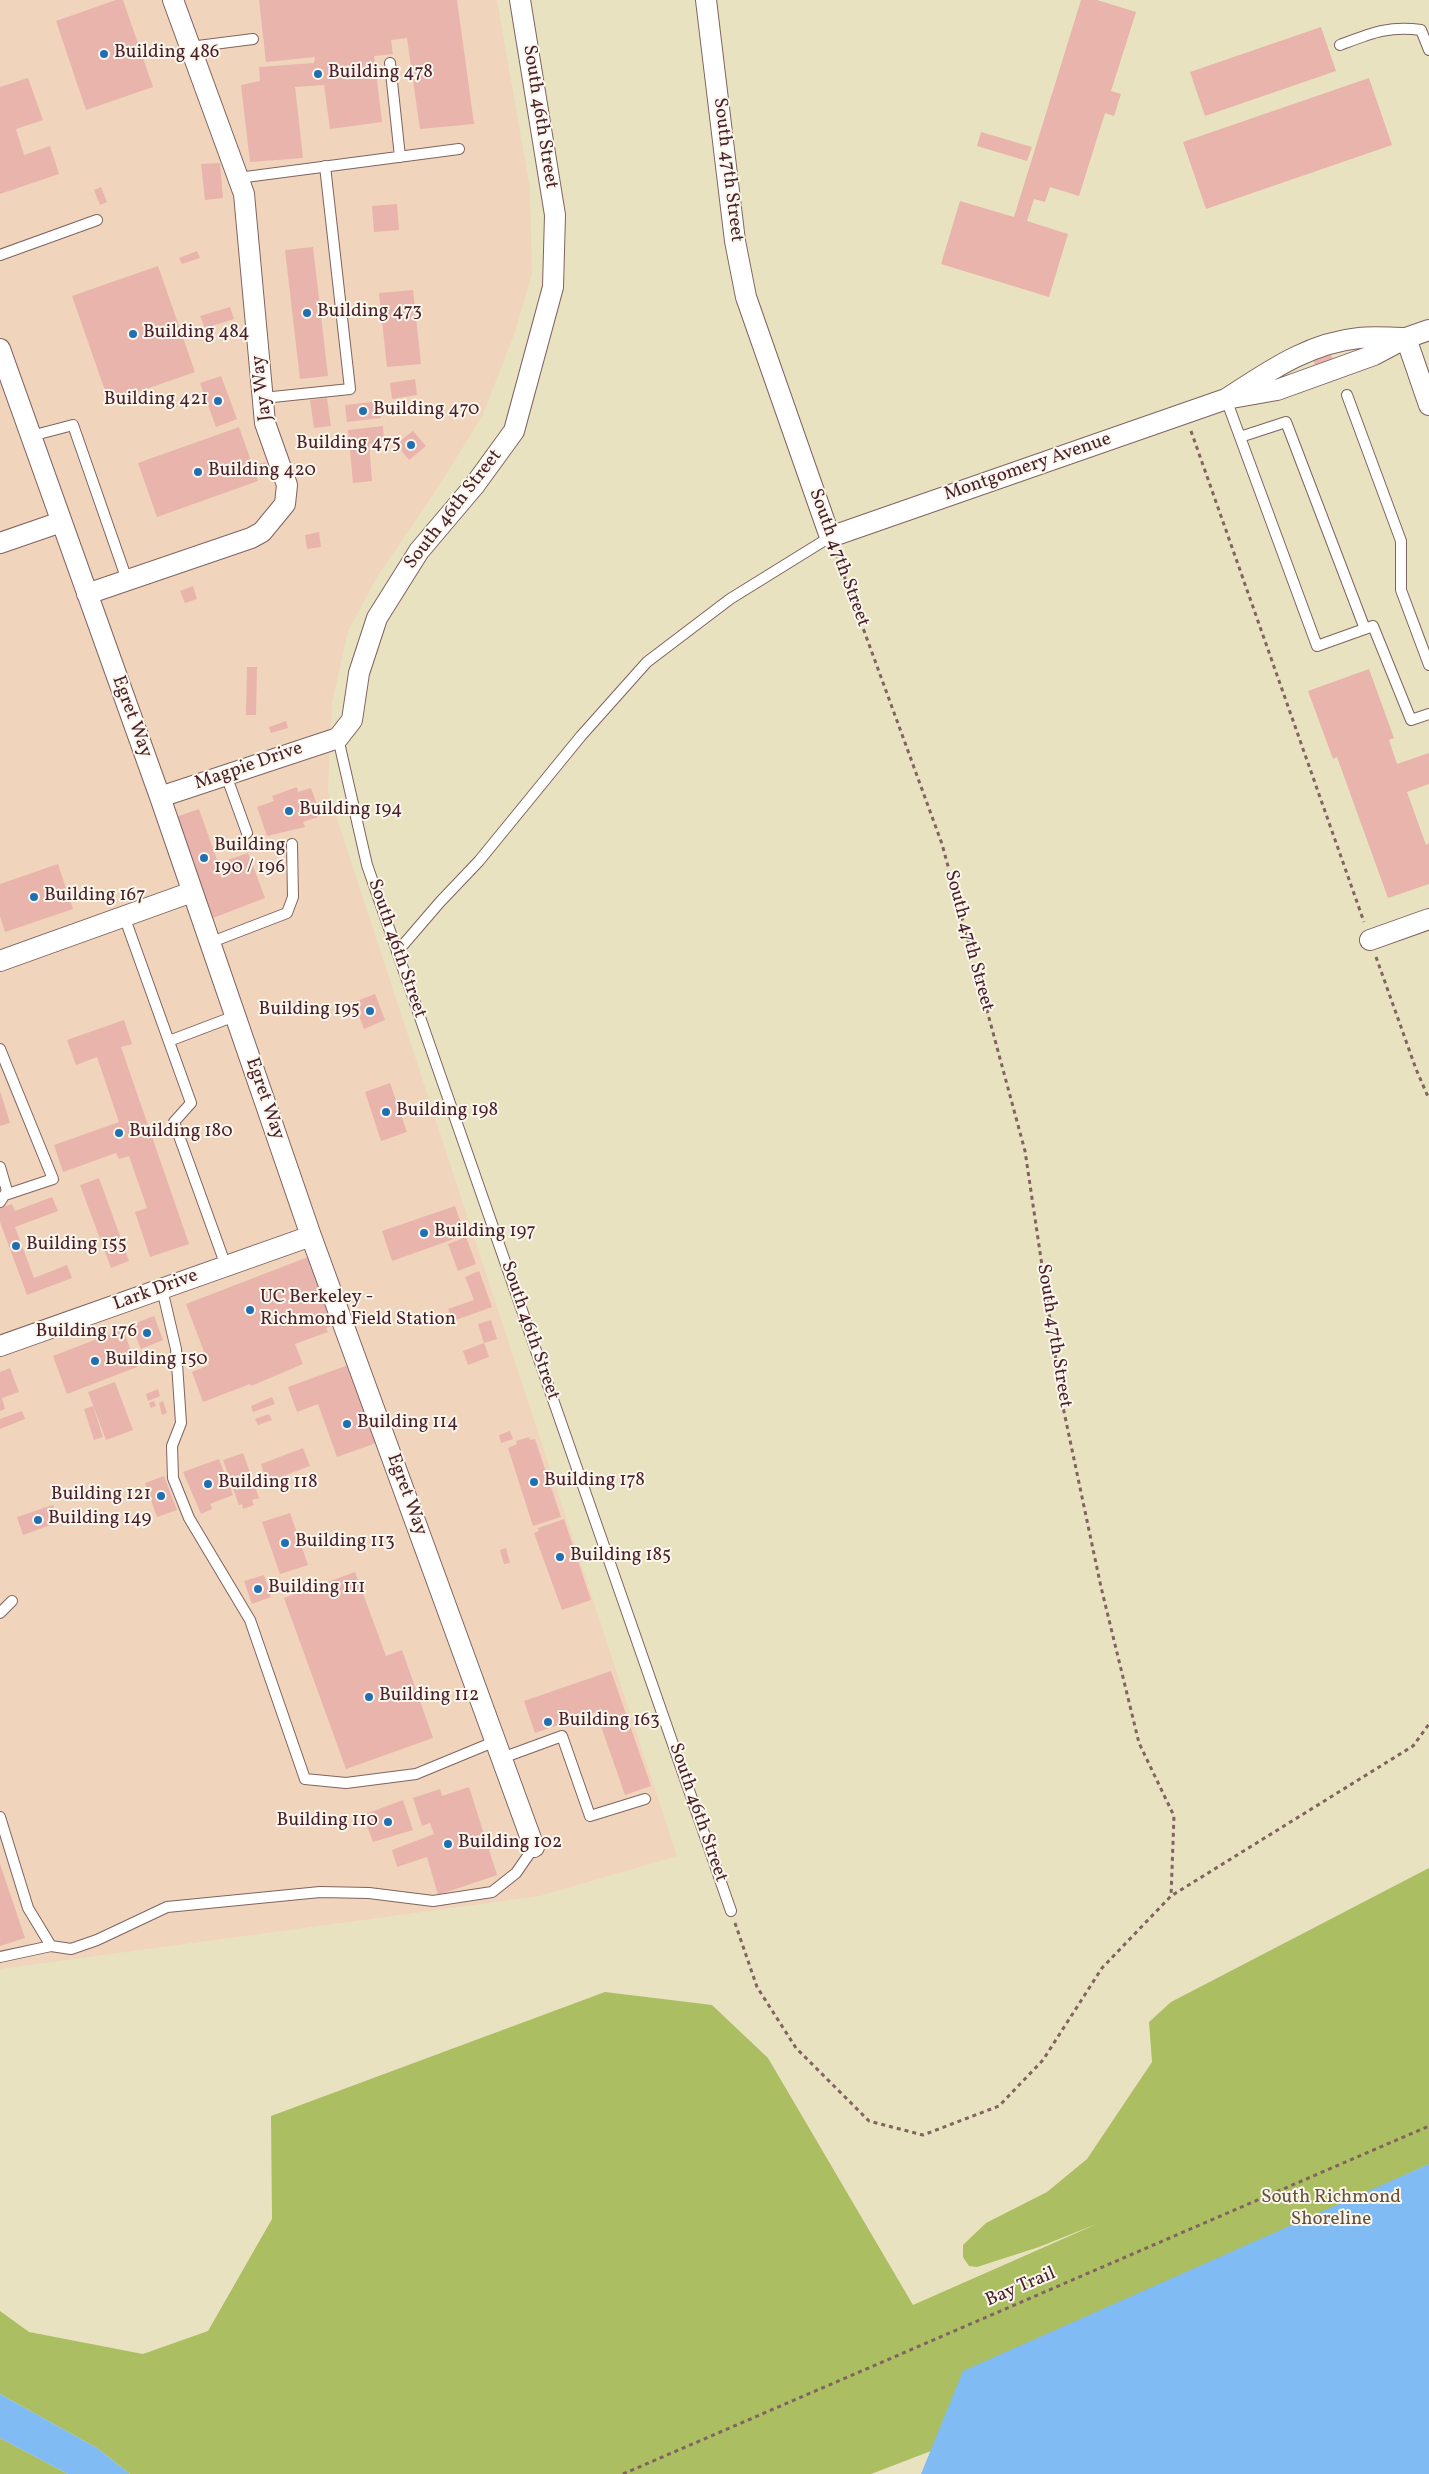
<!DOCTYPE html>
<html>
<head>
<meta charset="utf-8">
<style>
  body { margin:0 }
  canvas { display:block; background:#e8e2c0 }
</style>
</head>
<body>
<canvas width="1429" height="2474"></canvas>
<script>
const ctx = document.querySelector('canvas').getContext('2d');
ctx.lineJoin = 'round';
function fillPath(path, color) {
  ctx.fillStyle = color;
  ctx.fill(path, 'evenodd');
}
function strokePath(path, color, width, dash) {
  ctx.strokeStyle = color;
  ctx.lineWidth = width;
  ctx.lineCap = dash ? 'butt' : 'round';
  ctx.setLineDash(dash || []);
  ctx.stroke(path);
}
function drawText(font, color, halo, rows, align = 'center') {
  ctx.font = font + ' Vollkorn,serif';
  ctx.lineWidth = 4;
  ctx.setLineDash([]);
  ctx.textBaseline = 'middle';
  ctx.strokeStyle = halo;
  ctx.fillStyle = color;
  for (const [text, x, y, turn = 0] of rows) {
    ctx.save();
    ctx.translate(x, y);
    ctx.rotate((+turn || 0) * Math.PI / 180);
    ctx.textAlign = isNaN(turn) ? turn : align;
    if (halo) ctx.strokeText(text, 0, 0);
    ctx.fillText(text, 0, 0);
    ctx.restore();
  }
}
const built = new Path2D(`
  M0,0H497L530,188L532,274L514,335L482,417L431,498L379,574L348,631L332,704L328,791L677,1856L540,1896L0,1969Z`);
const green = new Path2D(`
  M1429,1868V2164L1405,2175L931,2451L871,2474H130L97,2448L0,2394V2311L29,2332L143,2354L208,2331L272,2219L271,2116L605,1992L712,2005L768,2058L913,2305L1099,2223L1039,2247L977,2267L969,2266L963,2257V2245L986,2223L1047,2192L1087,2159L1152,2062L1149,2022L1171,2002Z
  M0,2438L68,2474H0Z`);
const water = new Path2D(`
  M1429,2164V2474H921L963,2371Z
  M0,2394L97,2448L130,2474H68L0,2438Z`);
const building = new Path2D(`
  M116,0H123L153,87L86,110L56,21Z
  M259,0H457L474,124L420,129L407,38L391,40L393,54L374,56L382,122L330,129L324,85L295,87L303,158L250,162L241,85L260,81L259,67L314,63L315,57L266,62Z
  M1081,0H1097L1136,12L1111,91L1121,94L1114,116L1105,113L1079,196L1050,187L1045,202L1034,199L1027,221L1068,234L1049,297L941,264L960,201L1014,217Z
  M1321,27L1336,71L1205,116L1190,72Z
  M28,78L43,120L16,129L24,155L50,146L59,174L0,194V87Z
  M1369,78L1392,145L1206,209L1183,142Z
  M981,132L1032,147L1027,161L977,146Z
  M220,163L223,198L205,200L201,164Z
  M101,187L107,202L100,205L94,190Z
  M397,204L399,230L374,232L372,206Z
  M313,247L328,376L300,379L285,250Z
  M197,251L200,258L182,264L179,258Z
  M158,266L195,372L109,402L72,296Z
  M413,290L421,364L387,367L379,293Z
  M230,307L234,319L205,328L200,316Z
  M1329,350L1334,362L1316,369L1312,356Z
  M221,376L237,419L216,427L200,383Z
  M415,379L417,395L392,399L390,383Z
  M327,398L331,426L314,428L310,400Z
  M380,401L381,418L347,422L345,405Z
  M383,426L384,442L369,444L372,481L353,483L348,430Z
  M239,427L258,481L157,517L138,463Z
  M413,431L426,446L409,460L396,444Z
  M265,462L269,473L262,476L258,464Z
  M319,532L321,547L307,549L305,535Z
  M193,586L197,599L185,603L180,591Z
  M247,667H257L256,715H246Z
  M1369,669L1394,738L1389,740L1397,764L1429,753V784L1407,792L1426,845L1429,843V884L1388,898L1337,757L1333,759L1308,691Z
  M286,721L288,728L271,733L269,727Z
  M297,787L298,792L311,788L321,816L303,822L305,827L267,836L257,807L274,801L272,796Z
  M199,809L218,863L248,853L265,898L213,918L176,817Z
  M58,864L73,909L5,932L0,916V884Z
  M375,994L385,1020L364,1029L354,1002Z
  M124,1020L132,1044L121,1047L189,1244L150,1257L135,1212L147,1208L129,1156L119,1159L116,1153L63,1172L54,1145L119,1122L97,1057L76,1065L67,1040Z
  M390,1083L407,1132L381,1141L365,1092Z
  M0,1091L10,1123L0,1126Z
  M99,1178L129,1261L111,1268L80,1185Z
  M52,1197L58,1211L15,1227L34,1278L67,1265L72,1278L27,1295L0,1222V1208L12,1204L15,1211Z
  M455,1206L465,1235L392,1261L382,1231Z
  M466,1237L476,1264L458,1271L448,1244Z
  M308,1257L334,1325L326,1328L328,1332L295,1344L303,1364L251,1386L250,1384L203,1402L192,1372L209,1365L186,1304Z
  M479,1271L492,1307L453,1321L448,1309L474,1300L465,1277Z
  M154,1316L163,1340L141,1349L131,1325Z
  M491,1320L497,1339L484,1343L489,1357L468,1365L463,1351L484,1343L478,1324Z
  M123,1329L137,1367L67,1394L53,1356Z
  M348,1365L376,1443L337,1457L318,1404L297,1412L288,1387Z
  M10,1368L19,1392L2,1398L5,1409L0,1411V1372Z
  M115,1382L133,1430L106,1440L88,1392Z
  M158,1389L160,1396L148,1401L146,1394Z
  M272,1397L275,1404L253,1412L251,1406Z
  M154,1401L156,1406L151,1408L149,1403Z
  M163,1401L167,1413L162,1415L159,1403Z
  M93,1406L103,1437L94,1440L84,1409Z
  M22,1411L25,1419L0,1429V1419Z
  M269,1414L272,1420L258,1425L255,1419Z
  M510,1431L513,1439L501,1443L499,1435Z
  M529,1437L530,1440L535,1439L561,1517L533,1526L508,1448L517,1444L516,1441Z
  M303,1448L310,1466L267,1482L261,1464Z
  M243,1453L259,1498L252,1500L254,1505L243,1509L242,1504L239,1505L223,1460Z
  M219,1459L233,1495L210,1504L212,1509L201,1514L183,1472Z
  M164,1476L177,1510L157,1517L145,1483Z
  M53,1505L59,1522L23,1535L17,1517Z
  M290,1513L308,1565L280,1574L262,1522Z
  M564,1519L591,1600L562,1610L534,1533L539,1531L538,1528Z
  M506,1548L510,1563L504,1564L500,1550Z
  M355,1572L386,1656L402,1650L433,1738L346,1769L284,1598Z
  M264,1575L271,1597L252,1604L244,1581Z
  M611,1671L651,1786L625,1795L596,1712L535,1733L524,1701Z
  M469,1787L497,1875L438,1895L427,1857L397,1867L392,1850L434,1834L430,1823L422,1826L413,1798L440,1789L442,1796Z
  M403,1800L413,1830L373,1842L363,1815Z
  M0,1864L25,1938L0,1946Z`);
const path = new Path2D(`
  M1191,431L1364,922
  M836,554L942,844L1025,1151L1063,1407L1101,1587L1139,1743L1174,1816L1171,1896
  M1376,957L1416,1069L1429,1099
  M735,1923L757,1987L796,2048L869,2121L923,2135L999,2106L1043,2060L1102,1968L1171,1896L1413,1746L1429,1724
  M623,2474L1429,2126`);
const lane = new Path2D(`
  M1340,45C1369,34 1389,25 1421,30L1429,50
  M190,47L253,39
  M390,63L400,157
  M238,178L459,149
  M0,255L97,220
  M1347,395L1401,541V590L1429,665
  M263,398L350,389L325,166
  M1226,399L1317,646L1373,626L1411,720L1429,714
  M31,436L73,425L127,580
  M1240,437L1286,422L1365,629
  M338,738L367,865L731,1911
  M226,775L247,833
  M124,916L191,1103L174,1122L226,1266
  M209,943L287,913L293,897L292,844
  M397,952L440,902L479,861L581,736L647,662L730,599L830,537
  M169,1041L235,1016
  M0,1049L53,1179L5,1195
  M0,1167L7,1191L0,1202
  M162,1289L176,1349L181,1423L172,1446L173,1478L189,1518L250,1620L305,1779L346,1783L416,1774L496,1741
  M0,1613L12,1601
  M502,1758L562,1736L590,1816L645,1799
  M0,1817L28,1908L51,1946
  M0,1957L51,1946L71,1949L97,1940L167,1907L320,1892L369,1893L433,1901L492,1892L516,1873L534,1847`);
const street = new Path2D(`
  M706,0L735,241L746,297L830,537L1226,399
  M1406,338C1390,338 1374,336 1359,338C1308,343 1268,372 1226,399L1277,390L1374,355L1406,338L1429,330
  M1406,338L1429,405
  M0,349L160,797L311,1236L534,1847
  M0,543L61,522
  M87,594L251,538L262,532L285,504L287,485L265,423L244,194L173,0
  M160,797L338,738L352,720L359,673L377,618L419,551L474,486L514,431L553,287L555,215L520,0
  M1370,940L1429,919
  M0,961L192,892
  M0,1346L311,1236`);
const markers = [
  [104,54,5,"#1f6fb2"],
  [318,74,5,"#1f6fb2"],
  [307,313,5,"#1f6fb2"],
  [133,334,5,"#1f6fb2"],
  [218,401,5,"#1f6fb2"],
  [363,411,5,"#1f6fb2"],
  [411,445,5,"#1f6fb2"],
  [198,472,5,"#1f6fb2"],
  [289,811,5,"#1f6fb2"],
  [204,858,5,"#1f6fb2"],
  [34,897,5,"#1f6fb2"],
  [370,1011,5,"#1f6fb2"],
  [386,1112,5,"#1f6fb2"],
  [119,1133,5,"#1f6fb2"],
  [424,1233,5,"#1f6fb2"],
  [16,1246,5,"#1f6fb2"],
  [250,1310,5,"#1f6fb2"],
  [147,1333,5,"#1f6fb2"],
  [95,1361,5,"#1f6fb2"],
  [347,1424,5,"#1f6fb2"],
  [534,1482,5,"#1f6fb2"],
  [208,1484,5,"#1f6fb2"],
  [161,1496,5,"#1f6fb2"],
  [38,1520,5,"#1f6fb2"],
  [285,1543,5,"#1f6fb2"],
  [560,1557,5,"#1f6fb2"],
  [258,1589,5,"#1f6fb2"],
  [369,1697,5,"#1f6fb2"],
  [548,1722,5,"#1f6fb2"],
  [388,1822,5,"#1f6fb2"],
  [448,1844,5,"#1f6fb2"]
];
const poiNames = [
  ["Building 486",114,54],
  ["Building 478",328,74],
  ["Building 473",317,313],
  ["Building 484",143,334],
  ["Building 421",208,401,"right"],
  ["Building 470",373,411],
  ["Building 475",401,445,"right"],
  ["Building 420",208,472],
  ["Building 194",299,811],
  ["Building",214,847],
  ["190 / 196",214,869],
  ["Building 167",44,897],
  ["Building 195",360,1011,"right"],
  ["Building 198",396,1112],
  ["Building 180",129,1133],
  ["Building 197",434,1233],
  ["Building 155",26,1246],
  ["UC Berkeley -",260,1299],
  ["Richmond Field Station",260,1321],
  ["Building 176",137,1333,"right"],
  ["Building 150",105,1361],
  ["Building 114",357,1424],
  ["Building 178",544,1482],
  ["Building 118",218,1484],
  ["Building 121",151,1496,"right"],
  ["Building 149",48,1520],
  ["Building 113",295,1543],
  ["Building 185",570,1557],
  ["Building 111",268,1589],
  ["Building 112",379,1697],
  ["Building 163",558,1722],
  ["Building 110",378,1822,"right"],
  ["Building 102",458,1844]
];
const streetNames = [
  ["South 46th Street",539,117,81],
  ["South 47th Street",727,170,83],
  ["Jay Way",263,388,-97],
  ["Montgomery Avenue",1028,468,-19],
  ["South 46th Street",454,510,-52],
  ["South 47th Street",838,558,70],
  ["Egret Way",131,717,70],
  ["Magpie Drive",249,767,-19],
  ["South 47th Street",968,941,75],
  ["South 46th Street",396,949,71],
  ["Egret Way",264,1099,71],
  ["Lark Drive",156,1291,-20],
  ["South 46th Street",529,1331,71],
  ["South 47th Street",1053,1336,81],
  ["Egret Way",406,1495,70],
  ["South 46th Street",697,1813,71],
  ["Bay Trail",1021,2288,-23]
];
const parkNames = [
  ["South Richmond",1331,2199],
  ["Shoreline",1331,2221]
];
fillPath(built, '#f0d5bc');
fillPath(green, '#abbe62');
fillPath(water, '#81bbf3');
fillPath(building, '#e8b4ab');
strokePath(lane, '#81635f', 12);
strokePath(street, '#81635f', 22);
strokePath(path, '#81635f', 3, [4, 4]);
strokePath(lane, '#fff', 10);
strokePath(street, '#fff', 20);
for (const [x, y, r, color] of markers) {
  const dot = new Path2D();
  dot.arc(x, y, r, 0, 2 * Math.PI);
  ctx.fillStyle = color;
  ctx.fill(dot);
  strokePath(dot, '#fbf7ec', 2);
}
drawText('19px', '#4a1f2b', '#fbf7ec', poiNames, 'left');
drawText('19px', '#4a1f2b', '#fbf7ec', streetNames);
drawText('19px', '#674f3c', '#fbf7ec', parkNames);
</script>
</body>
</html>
